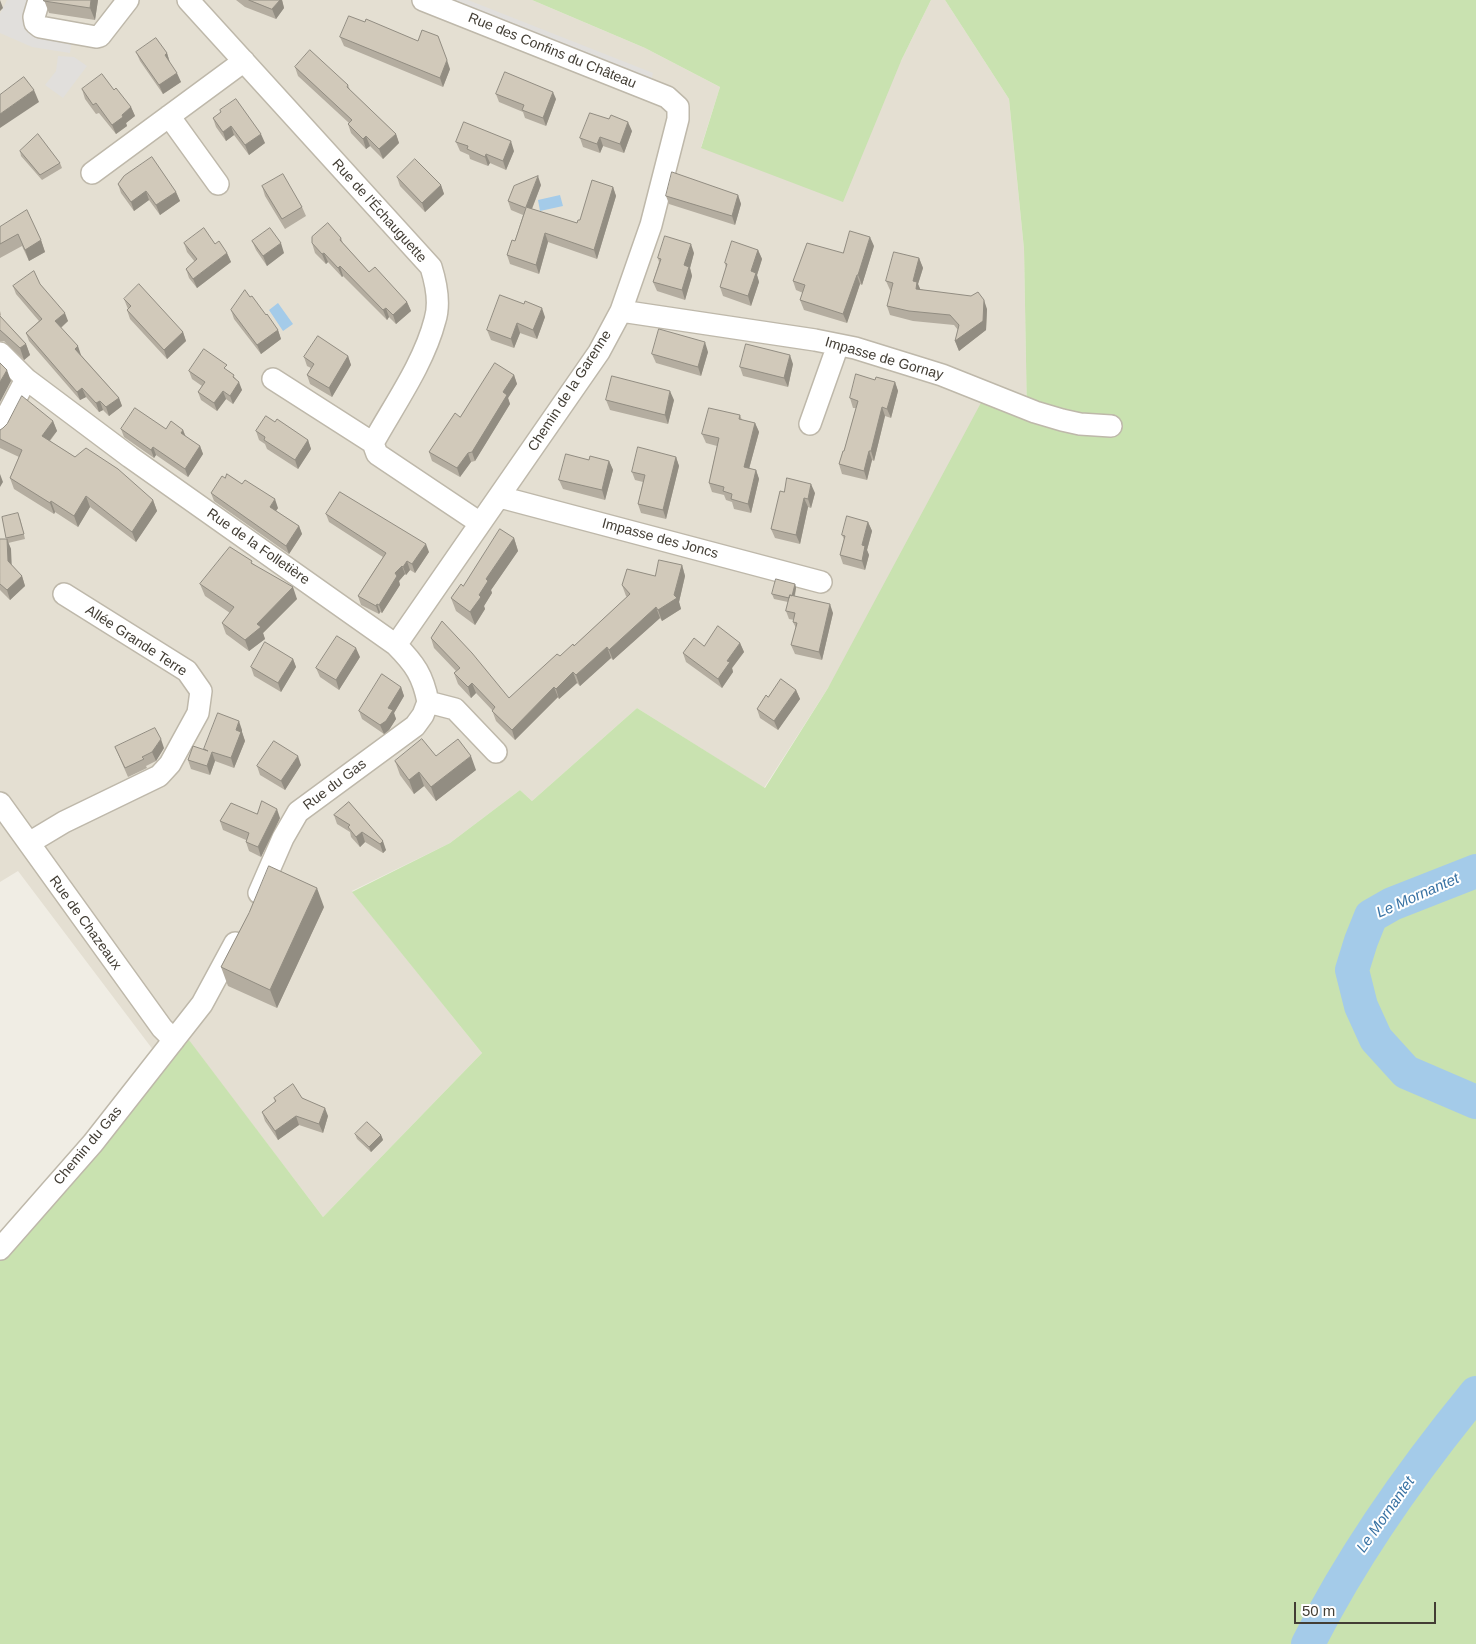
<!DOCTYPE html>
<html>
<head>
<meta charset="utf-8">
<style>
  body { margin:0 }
  #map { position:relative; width:1476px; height:1644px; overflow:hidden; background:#f0ede4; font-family:Arial,sans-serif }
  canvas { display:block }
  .scale { position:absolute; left:1294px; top:1602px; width:142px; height:22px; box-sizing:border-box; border:2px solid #423d34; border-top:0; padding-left:6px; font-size:15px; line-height:18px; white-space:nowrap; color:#423d34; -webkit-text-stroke:4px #fff; paint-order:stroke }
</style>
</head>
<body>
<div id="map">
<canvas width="1476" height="1644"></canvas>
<div class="scale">50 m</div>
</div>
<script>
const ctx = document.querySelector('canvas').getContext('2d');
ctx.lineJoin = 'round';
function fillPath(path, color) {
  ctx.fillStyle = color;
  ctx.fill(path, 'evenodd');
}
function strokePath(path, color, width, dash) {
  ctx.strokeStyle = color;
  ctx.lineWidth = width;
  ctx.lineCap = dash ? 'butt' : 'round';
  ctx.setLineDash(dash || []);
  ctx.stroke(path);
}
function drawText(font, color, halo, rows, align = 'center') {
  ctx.font = font + ' Arial,sans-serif';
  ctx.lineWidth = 4;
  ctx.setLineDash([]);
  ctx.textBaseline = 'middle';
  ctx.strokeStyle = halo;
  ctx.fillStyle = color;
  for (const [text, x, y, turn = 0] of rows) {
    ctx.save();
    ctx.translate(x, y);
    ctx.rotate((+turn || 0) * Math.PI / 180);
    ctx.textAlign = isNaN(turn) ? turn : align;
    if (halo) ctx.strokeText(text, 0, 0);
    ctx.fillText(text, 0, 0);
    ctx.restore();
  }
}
const residential = new Path2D(`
  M0,0H532L645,48L720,87L701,147L901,61L931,0H945L1009,99L1024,249L1027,418L828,688L764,788L637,708L532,801L520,790L450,843L352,891L482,1053L323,1217L189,1041L166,1067L18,871L0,882Z`);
const green = new Path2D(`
  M532,0H931L901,61L843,202L701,148L720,87L645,48Z
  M945,0H1476V1644H0V1257L189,1040L323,1217L482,1053L352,892L450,843L520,790L532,801L637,708L765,788L828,688L983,399L1027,417L1024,249L1009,99Z`);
const parking = new Path2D(`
  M7,0H32L34,17L73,33L70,53L32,47L0,33V14Z
  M445,0H468L653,73L651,82Z
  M58,56L74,57L87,66L63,98L45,85L56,71Z`);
const water = new Path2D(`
  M560,195L563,206L540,211L538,200Z
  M278,303L293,324L283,331L269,310Z`);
const river = new Path2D(`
  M1476,871L1392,904L1371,916L1361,941L1352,970L1361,1006L1376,1039L1406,1072L1476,1102
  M1308,1644C1353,1554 1412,1471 1476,1393`);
const street = new Path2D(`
  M39,0L34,17L35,23L40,27L96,37L100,36L128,0
  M188,0L431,267C436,283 440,304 435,320C424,363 394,405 373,443L377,454L480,523
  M169,116L218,184
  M92,173L244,61
  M621,311L815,340L855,348L942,375L1035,412L1062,420L1080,424L1111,426
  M0,353L26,379L130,457L396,645C415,664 423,676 428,702L455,709L496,752
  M273,379L373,443
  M810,424L838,345
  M0,429L26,379
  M500,497L821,582
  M396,645L599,352L621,311L651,225L678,119V107L667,97L423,0
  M0,803L162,1028L174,1040
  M29,843L64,822L159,776L170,764L198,713L201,691L187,671L64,594
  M259,893L283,838L298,812L415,726L423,715L428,702
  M0,1249L93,1143L202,1004L235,943`);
const wall = new Path2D(`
  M44,0H98L95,20L49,13Z
  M236,0H282L284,8L276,19L245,7Z
  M340,37L450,69L443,87L344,46Z
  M136,52L167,53L170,63L181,82L163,94L140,61Z
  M295,67L348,85L350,90L396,134L399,143L383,159L370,146L366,149L351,133L348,124L349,123L298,76Z
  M82,89L114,90L131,107L135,116L126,123L127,126L116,134L99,113L96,114L85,99Z
  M496,94L556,99L546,126L525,118L523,112L499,102Z
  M220,110L265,143L249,155L234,135L226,141L216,127L213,118L221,112Z
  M632,131L624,153L603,146L600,153L583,147L580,138Z
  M456,142L514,151L506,170L490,163L488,166L470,159L469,155L460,151Z
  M20,151L60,163L62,168L42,180L21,156Z
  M397,177L441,185L444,194L425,212L400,186Z
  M118,184L176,192L180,201L160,215L149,200L134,211L121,193Z
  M541,185L532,209L577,223L613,187L616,196L597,259L548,242L539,274L510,264L507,255L515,241L523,215L511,210L508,201Z
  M262,186L302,207L306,216L285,229L265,196Z
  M738,195L741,204L735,225L669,204L666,196Z
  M0,227L41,240L45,252L29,261L22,246L0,258Z
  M341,238L343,243L369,272L407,302L411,311L396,324L389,317L387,320L343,276L342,277L328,262L326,264L315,253L312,243Z
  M252,241L284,253L267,266L256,250Z
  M184,243L215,244L227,253L231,262L197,288L189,278L186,269L195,262L187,252Z
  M874,246L862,285L860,284L847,323L804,310L800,300L803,293L796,290L793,281L843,253Z
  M758,250L762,259L757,275L759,282L751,306L723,296L720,287L726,268L725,263Z
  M694,253L690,268L692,276L685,300L657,291L653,282L659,262L658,258Z
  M919,258L923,268L918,284L920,289L987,309L986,330L959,351L955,341L958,330L954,325L913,321L890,315L887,306L891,291L890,290L886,281Z
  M40,284L68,321L61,328L81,355L119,398L122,406L109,416L103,410L99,412L86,397L80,400L29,341L26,333L39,321L16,294L13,286Z
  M250,297L278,330L281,339L261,354L234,319L231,310Z
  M124,299L183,332L186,341L167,359L130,319L127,310L128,309Z
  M0,311L1,315L0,316L26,344L30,355L24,360L4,341H0Z
  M545,317L537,339L520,333L514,348L491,340L487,330Z
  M708,352L701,376L656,363L652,354Z
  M348,356L351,365L332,397L310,384L307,375L311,368L307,366L304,357Z
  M793,364L788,387L743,376L740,367Z
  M189,371H229L236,379L242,390L233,404L226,399L217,411L201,400L198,392L202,386L192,379Z
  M514,375L517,384L508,398L510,404L475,461L471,462L460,477L432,461L429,452L460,417Z
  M875,380L895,382L898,391L891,418L885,416L874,461L872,460L867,480L842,474L839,464L844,451L856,408H853L850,398Z
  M606,400H674L668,424L610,410Z
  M740,415L742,420L755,423L759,432L749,469L756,470L759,479L751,513L734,509L732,502L726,500L724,495L712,492L709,483L717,446L706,443L702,434Z
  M53,421L57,431L50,441L75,457L153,500L157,511L136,542L90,507L78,527L55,512L54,514L14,489L10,478L19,457L0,448V430Z
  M275,422L308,440L311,449L298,469L267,449L265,444L259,440L256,431Z
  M121,429H166L183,430L186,437L200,446L203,454L188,477L156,455L154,458L124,437Z
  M676,457L679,466L666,519L641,513L638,504L643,482L635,480L632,472Z
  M589,460L609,461L613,470L605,500L563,489L559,480Z
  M784,492L815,493L811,508L808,507L800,544L775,538L771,529Z
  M211,493L278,508L276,511L299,526L302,534L289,554L214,501Z
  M326,514L429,552L415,573L410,570L406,575L405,574L399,581L400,585L382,613L380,612L379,614L361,605L358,596L383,557L329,522Z
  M2,517L20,518L25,539L8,543L11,549V565L22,576L25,586L10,600L0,590V539H7Z
  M868,522L872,531L867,550L869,555L865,570L843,564L840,555L844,539L842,535Z
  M514,538L518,551L491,590L492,593L484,606L485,609L475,625L456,611L451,598Z
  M252,563L297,599L263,633L265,639L249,651L226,634L222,623L230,613L205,596L200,584Z
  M682,565L685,576L679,602L681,609L662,621L660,618L613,660L611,658L580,686L577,683L559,699L558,697L515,740L496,721L492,710L476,693L471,698L458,684L454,673L456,671L434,648L431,638L509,698L574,646L627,597L626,596L622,585L655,576Z
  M795,584L796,588L795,596L833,613L822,660L795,654L791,645L796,628L793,622L794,620L789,619L786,611L788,602L774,599L772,594Z
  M740,643L744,652L732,668L733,672L722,688L686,662L683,653L704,646Z
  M360,657L339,690L320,677L316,668Z
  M293,659L296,667L281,692L254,676L251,667Z
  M401,687L404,696L394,713L396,719L389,730L384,734L362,719L359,711Z
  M796,690L800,699L778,730L760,718L757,709L768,697Z
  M242,730V732L245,741L234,768L215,761L210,775L191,769L188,760L204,749Z
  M115,747L164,748L156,761L146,766L147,768L128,777Z
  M436,756L476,770L436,801L424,786L414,794L400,775L395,761Z
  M301,765L285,790L260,775L257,766Z
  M349,802L386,850L383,853L365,842L360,847L351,837L350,832L337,824L334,815Z
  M257,814L280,818L261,857L249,851L246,842V840L223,830L220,821Z
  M324,907L277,1008L228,986L221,967L249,913Z
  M274,1098H302L328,1116L323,1133L299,1125L278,1140L265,1121L262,1112L275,1102Z
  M355,1134L381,1135L383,1140L371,1152L357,1139Z`);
const shadedWall = new Path2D(`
  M0,0L3,8L0,11Z
  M91,0H98L95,20L90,8Z
  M280,0H282L284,8L276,19L272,9Z
  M167,53L170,63L165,55Z
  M447,60L450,69L443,87L440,78Z
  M177,73L181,82L163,94L159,85Z
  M34,90L39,102L0,128V114Z
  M553,92L556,99L546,126L543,118Z
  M131,107L135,116L126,123L127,126L116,134L112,125L122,115Z
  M628,122L632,131L624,153L620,144Z
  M231,126L234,135L226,141L223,132Z
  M261,134L265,143L249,155L245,145Z
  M396,134L399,143L383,159L379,149Z
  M366,136L370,146L366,149L363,139Z
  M600,137L603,146L600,153L597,144Z
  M511,141L514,151L506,170L503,161Z
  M486,154L490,163L488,166L485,157Z
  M538,176L541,185L529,216L526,207Z
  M441,185L444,194L425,212L422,203Z
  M613,187L616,196L597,259L594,250Z
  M146,191L149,200L134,211L131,202Z
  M176,192L180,201L160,215L156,205Z
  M738,195L741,204L735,225L732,216Z
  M545,233L548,242L539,274L536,265Z
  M870,237L874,246L862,285L858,275Z
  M41,240L45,252L29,261L25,250Z
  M281,243L284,253L267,266L263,256Z
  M691,244L694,253L690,268L692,276L685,300L682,290L684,265Z
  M758,250L762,259L757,275L759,282L751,306L748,296L751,271Z
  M227,253L231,262L197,288L193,279Z
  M324,253L328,262L326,264L322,254Z
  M919,258L923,268L918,284L921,291L919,298L913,281Z
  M340,266L343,276L342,277L338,268Z
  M857,275L860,284L847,323L843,314Z
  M984,300L987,309L986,330L959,351L955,341Z
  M407,302L411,311L396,324L393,315Z
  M386,308L389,317L387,320L383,310Z
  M542,308L545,317L537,339L533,330Z
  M65,313L68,321L58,330L55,321Z
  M517,323L520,333L514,348L511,339Z
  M278,330L281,339L261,354L257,345Z
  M183,332L186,341L167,359L164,350Z
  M705,342L708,352L701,376L698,367Z
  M26,344L30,355L24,360L20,348Z
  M78,346L81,355L78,357L75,349Z
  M790,355L793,364L788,387L784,378Z
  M348,356L351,365L332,397L329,388Z
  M7,370L11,381L0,402V382Z
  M514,375L517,384L508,398L510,404L475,461L472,452L503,392Z
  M239,382L242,390L233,404L230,396Z
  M895,382L898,391L891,418L887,409Z
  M82,388L86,397L80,400L77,392Z
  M223,391L226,399L217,411L214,403Z
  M670,391L674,400L668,424L665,415Z
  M119,398L122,406L109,416L106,407Z
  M100,401L103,410L99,412L96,403Z
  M882,407L885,416L874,461L871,451Z
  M53,421L57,431L45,446L42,436Z
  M755,423L759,432L747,476L744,467Z
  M183,430L186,438L181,433Z
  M308,440L311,449L298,469L295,460Z
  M200,446L203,454L188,477L185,469Z
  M153,447L156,455L154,458L151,450Z
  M869,451L872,460L867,480L864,471Z
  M468,453L471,462L460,477L457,468Z
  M676,457L679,466L666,519L663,510Z
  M609,461L613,470L605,500L602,490Z
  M756,470L759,479L751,513L748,504Z
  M0,474L3,482L0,487Z
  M811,484L815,493L811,508L808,499Z
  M86,496L90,507L78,527L74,516Z
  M804,498L808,507L800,544L796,535Z
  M275,499L278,508L273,515L270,507Z
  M153,500L157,511L136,542L132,532Z
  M51,501L55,512L54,514L50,503Z
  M868,522L872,531L867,550L869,555L865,570L862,561V545Z
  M299,526L302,534L289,554L286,546Z
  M514,538L518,551L491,590L492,593L484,606L485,609L475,625L470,612L486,579Z
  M7,539L11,549L12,571L8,561Z
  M426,544L429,552L415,573L412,564Z
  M407,561L410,570L406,575L403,567Z
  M682,565L685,576L679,602L681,609L662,621L658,610L674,595Z
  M402,566L405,574L399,581L400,585L382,613L379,605L395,573Z
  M22,576L25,586L10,600L7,590Z
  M795,584L796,588L793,603L791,599Z
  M293,587L297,599L263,633L265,639L249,651L245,640L257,624Z
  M377,604L380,612L379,614L376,606Z
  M830,604L833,613L822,660L819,652Z
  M656,607L660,618L613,660L609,650Z
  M740,643L744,652L732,668L733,672L722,688L718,679L727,661Z
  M607,647L611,658L580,686L576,675Z
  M356,648L360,657L339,690L336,680Z
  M293,659L296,667L281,692L278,683Z
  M573,672L577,683L559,699L556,689Z
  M472,683L476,693L471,698L468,687Z
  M401,687L404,696L394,713L396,719L389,730L384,734L380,725L388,708Z
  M554,687L558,697L515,740L512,730Z
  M796,690L800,699L778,730L774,721Z
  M239,721L242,730V732L245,741L234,768L231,758L236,730Z
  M161,739L164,748L156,761L152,752Z
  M212,752L215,761L210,775L207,766Z
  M298,756L301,765L285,790L281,781Z
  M471,756L476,770L436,801L431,787Z
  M419,772L424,786L414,794L409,780Z
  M277,809L280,818L261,857L258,847Z
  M362,832L365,842L360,847L356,837Z
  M383,841L386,850L383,853L380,844Z
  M317,888L324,907L277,1008L270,990Z
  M325,1108L328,1116L323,1133L319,1124Z
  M296,1116L299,1125L278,1140L275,1131Z
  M381,1135L383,1140L371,1152L369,1147Z`);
const building = new Path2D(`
  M44,0H91L90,8L44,1Z
  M249,0H280L272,9Z
  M349,16L365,22L366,19L418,41L422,30L438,36L447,60L440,78L340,37Z
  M156,38L167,53L165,55L177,73L159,85L136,52Z
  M310,50L348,85L347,87L396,134L379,149L366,136L363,139L348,124L352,120L295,67Z
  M505,72L553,92L543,118L522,110L524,105L496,94Z
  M102,74L114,90L116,88L131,107L122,115L123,117L112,125L96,103L93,105L82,89Z
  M24,77L34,90L0,114V95Z
  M236,99L261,134L245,145L231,126L223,132L213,118L221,112L220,110Z
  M590,113L609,119L611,115L628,122L620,144L600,137L597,144L580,138Z
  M464,122L511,141L503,161L486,154L485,157L467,149L468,146L456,142Z
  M38,134L60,163L40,175L20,151Z
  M152,157L176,192L156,205L146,191L131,202L118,184L124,176Z
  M415,159L441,185L422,203L397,177Z
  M672,172L738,195L732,216L666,196Z
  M283,174L302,207L282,219L262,186Z
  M538,176L526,207L577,223L578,220H580L592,180L613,187L594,250L545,233L536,265L507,255L512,240L515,241L526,208L508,201L514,186Z
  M27,210L41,240L25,250L18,234L0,244V227Z
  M328,223L341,238L340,240L369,272L375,267L407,302L393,315L386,308L383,310L340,266L338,268L324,253L322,254L312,243V237Z
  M204,228L215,244L219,241L227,253L193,279L186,269L197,259L184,243Z
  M270,228L281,243L263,256L252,241Z
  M850,231L870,237L858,275H857L843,314L800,300L805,285L793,281L807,243L843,253Z
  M665,236L691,244L684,265L689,267L682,290L653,282L661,259L658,258Z
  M732,241L758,250L751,271L756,273L748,296L720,287L727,264L725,263Z
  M894,252L919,258L913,281L917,282L916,289L971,296L978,292L984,300L983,321L955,341L959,325L950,315L909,311L887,306L893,283L886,281Z
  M34,271L40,284L65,313L55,321L78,346L75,349L119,398L106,407L100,401L96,403L82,388L77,392L26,333L42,319L13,286Z
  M139,284L183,332L164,350L127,310L131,306L124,299Z
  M245,290L250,297L252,296L266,315L267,314L278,330L257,345L231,310Z
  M500,295L524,304L525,301L542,308L533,330L517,323L511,339L487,330Z
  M0,316L26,344L20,348L0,330Z
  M659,329L705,342L698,367L652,354Z
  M318,336L348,356L329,388L307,375L314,364L304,357Z
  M746,344L790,355L784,378L740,367Z
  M204,349L227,365L224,368L234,375L233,377L239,382L230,396L223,391L214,403L198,392L205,382L189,371Z
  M0,363L7,370L0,382Z
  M495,363L514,375L503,392L507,395L472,452L468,453L457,468L429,452L455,413L460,417Z
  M856,374L875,380L876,377L895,382L887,409L882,407L871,451H869L864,471L839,464L843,451H844L858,401L850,398Z
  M612,376L670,391L665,415L606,400Z
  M22,396L53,421L42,436L75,457L86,448L118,469L153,500L132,532L86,496L74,516L51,501L50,503L10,478L22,450L0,439V430L3,428L7,424Z
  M135,408L166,429L171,421L183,430L181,433L200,446L185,469L153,447L151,450L121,429Z
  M709,408L740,415L739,419L755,423L744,467L756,470L748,504L731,499L732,494L723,491L724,487L709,483L719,438L702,434Z
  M266,416L275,422L277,419L308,440L295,460L264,440L265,437L256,431Z
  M638,447L676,457L663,510L638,504L645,475L632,472Z
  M566,454L589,460L590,456L609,461L602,490L559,480Z
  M227,474L242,484L245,480L275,499L270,507L299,526L286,546L211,493L222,476L225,478Z
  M787,478L811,484L808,499L804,498L796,535L771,529L780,491L784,492Z
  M340,492L426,544L412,564L407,561L403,567L402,566L395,573L397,576L379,605L377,604L376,606L358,596L386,553L326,514Z
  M18,513L24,534L6,538L2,517Z
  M847,516L868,522L862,545L865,546L862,561L840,555L845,536L842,535Z
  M500,529L514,538L486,579L488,581L479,595L481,597L470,612L451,598L461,584L463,586Z
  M0,539H7L8,561L22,576L7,590L0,584Z
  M230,547L252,561L251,563L293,587L257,624L261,627L245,640L222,623L234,607L200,584Z
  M659,560L682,565L674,595L677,598L658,610L656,607L609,650L607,647L576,675L573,672L556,689L554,687L512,730L492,711L495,707L472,683L468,687L454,673L460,668L431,638L442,621L472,653L509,698L557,654L560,656L573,644L574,646L630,594L622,585L627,569L655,576Z
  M776,579L795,584L792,596L790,595L789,598L772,594Z
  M790,595L830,604L819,652L791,645L797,623L793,622L795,613L786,611Z
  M718,626L740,643L727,661L730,662L718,679L683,653L694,638L704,646Z
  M337,636L356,648L336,680L316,668Z
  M265,642L293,659L278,683L251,667Z
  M382,674L401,687L388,708L393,710L386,721L380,725L359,711Z
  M781,679L796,690L774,721L757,709L766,695L768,697Z
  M218,713L239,721L236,730L241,732L231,758L212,752L207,766L188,760L193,746L208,751L204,749Z
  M155,728L161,739L152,752L142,757L144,759L125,768L115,747Z
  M422,739L436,756L458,739L471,756L431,787L419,772L409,780L395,761Z
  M274,741L298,756L281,781L257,766Z
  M262,801L277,809L258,847L246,842L249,833L220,821L231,803L257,814Z
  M349,802L383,841L380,844L362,832L356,837L348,827L350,825L334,815Z
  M269,866L317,888L270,990L221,967L249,913Z
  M293,1084L302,1098L325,1108L319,1124L296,1116L275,1131L262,1112L276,1101L274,1098Z
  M367,1122L381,1135L369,1147L355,1134Z`);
const streetNames = [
  ["Rue des Confins du Château",552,51,22],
  ["Rue de l'Échauguette",379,211,48],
  ["Impasse de Gornay",884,359,16],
  ["Chemin de la Garenne",570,391,-57],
  ["Impasse des Joncs",660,539,15],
  ["Rue de la Folletière",258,547,35],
  ["Allée Grande Terre",136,641,33],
  ["Rue du Gas",335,785,-37],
  ["Rue de Chazeaux",85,923,54],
  ["Chemin du Gas",88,1146,-50]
];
const waterNames = [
  ["Le Mornantet",1418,896,-24],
  ["Le Mornantet",1386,1515,-55]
];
fillPath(residential, '#e4dfd2');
fillPath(green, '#c9e2b0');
fillPath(parking, '#e1dfdc');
fillPath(water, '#a4cbe9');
strokePath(river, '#a4cbe9', 34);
strokePath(street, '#beb8aa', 24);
strokePath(street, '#fff', 21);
fillPath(wall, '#b4ada0');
fillPath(shadedWall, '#928d82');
fillPath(building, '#d1c9ba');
strokePath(building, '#928d82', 1);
drawText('14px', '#423d34', '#fff', streetNames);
drawText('italic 15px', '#3872a3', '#fff', waterNames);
</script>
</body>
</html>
